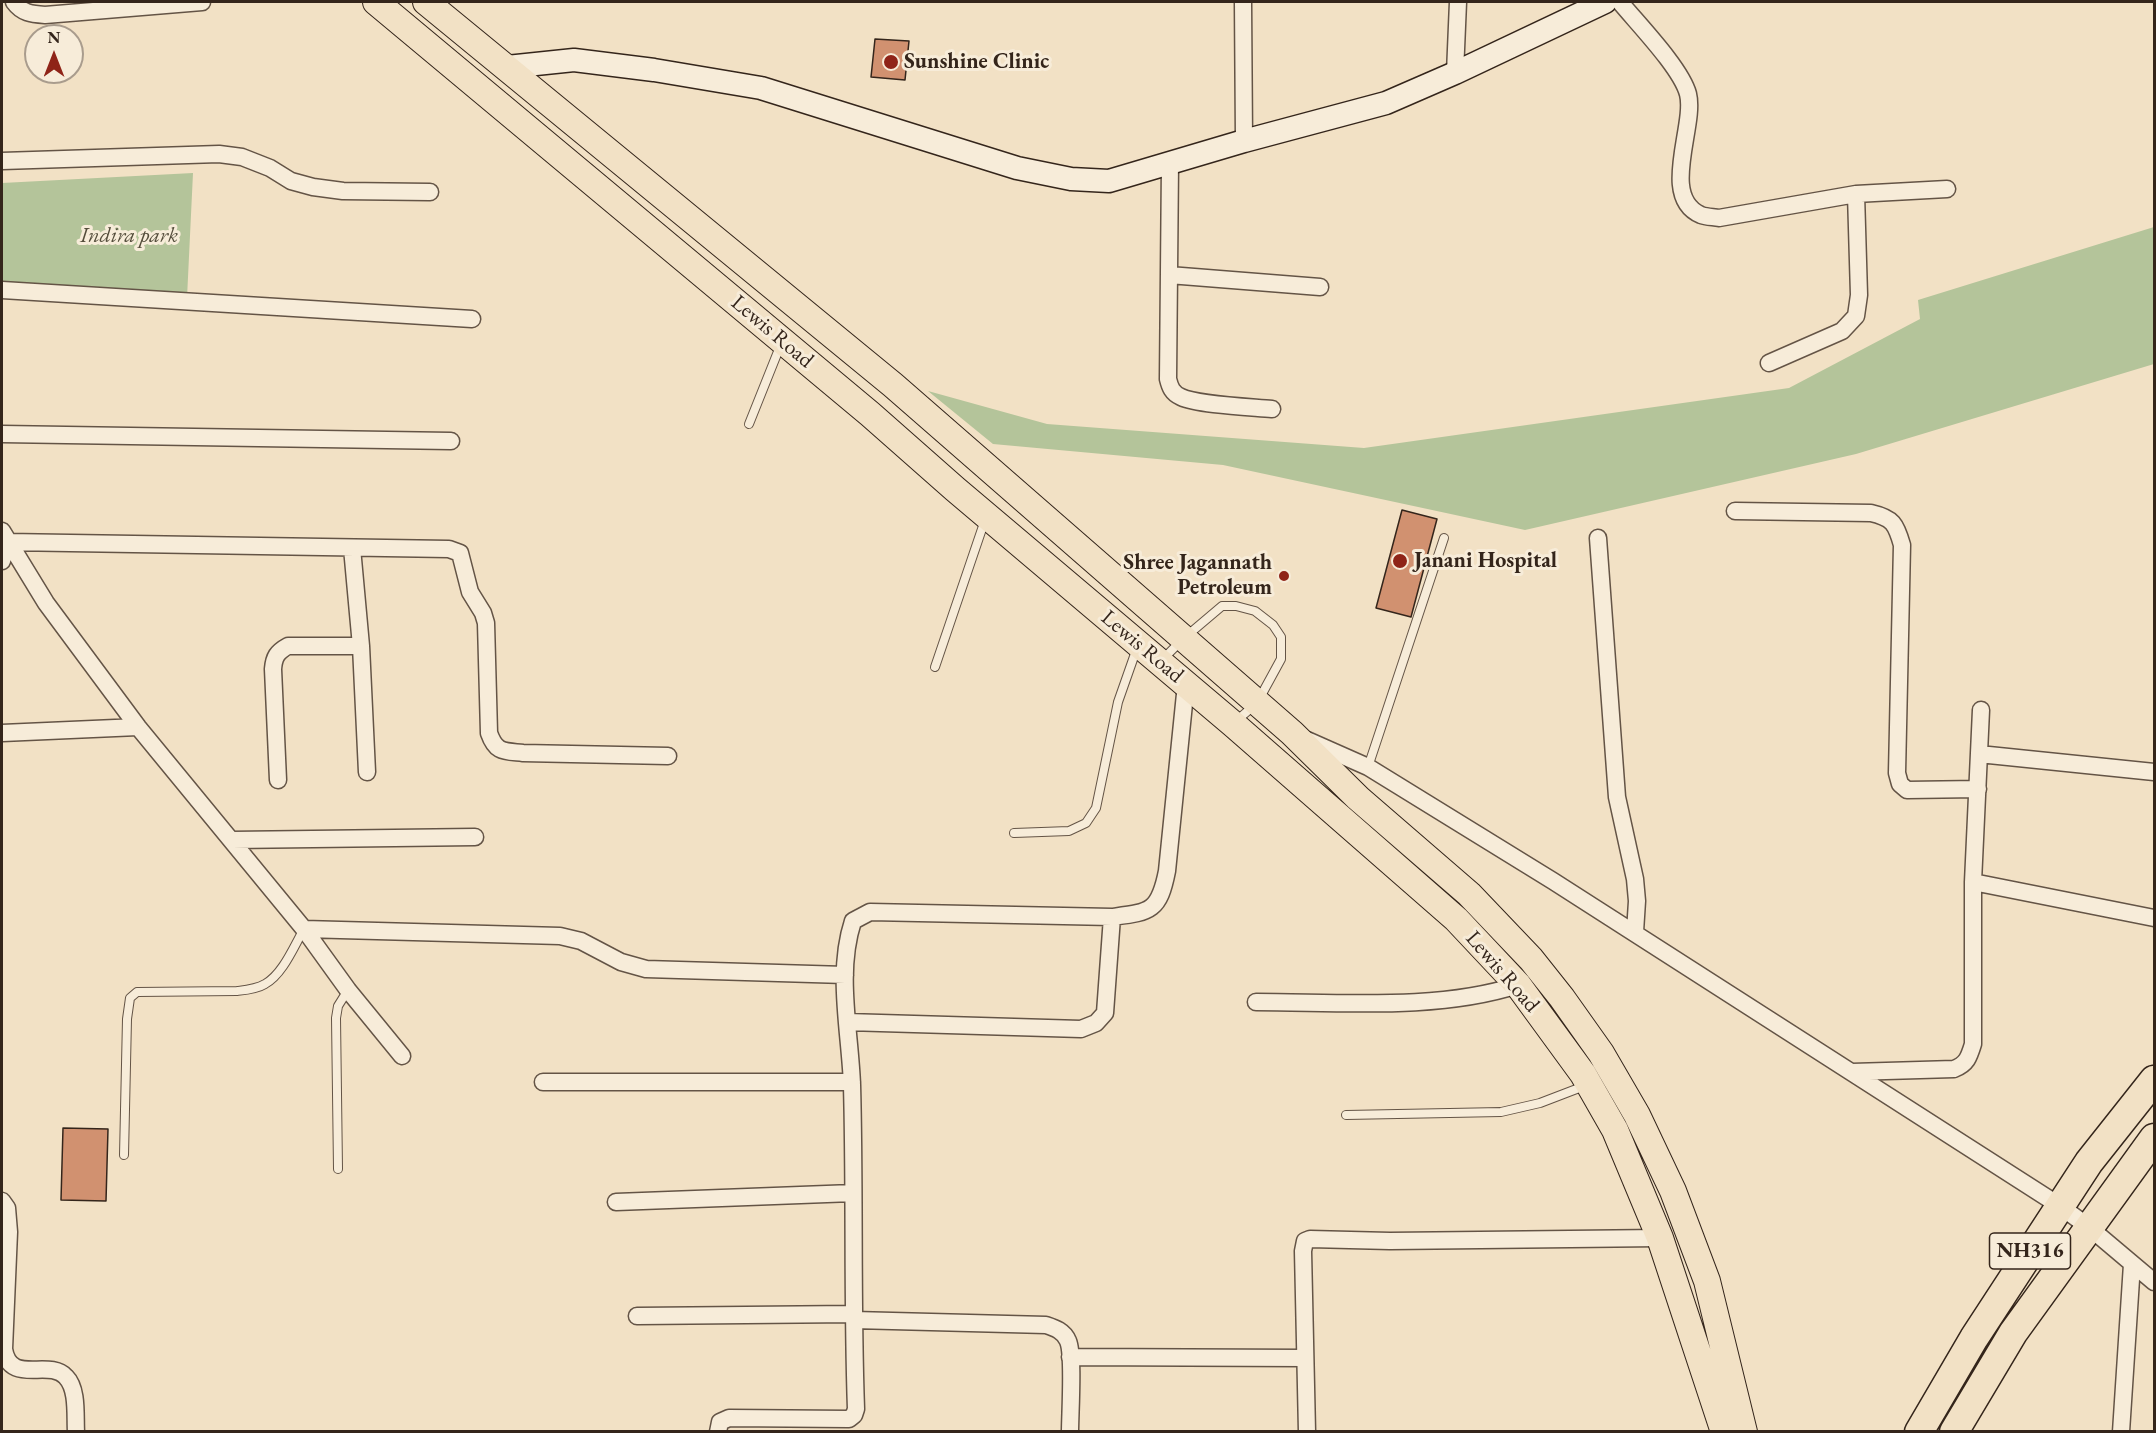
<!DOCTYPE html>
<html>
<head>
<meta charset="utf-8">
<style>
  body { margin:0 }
  #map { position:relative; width:2156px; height:1433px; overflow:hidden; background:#f2e1c5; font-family:"EB Garamond",serif }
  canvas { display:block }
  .frame { position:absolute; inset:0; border:3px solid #34251b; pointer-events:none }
  .north { position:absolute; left:24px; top:24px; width:60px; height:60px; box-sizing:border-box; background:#f7ecd9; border:2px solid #a99c8d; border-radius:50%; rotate:0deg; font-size:16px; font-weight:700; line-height:24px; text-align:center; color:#34251b }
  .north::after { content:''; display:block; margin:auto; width:21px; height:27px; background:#8f2418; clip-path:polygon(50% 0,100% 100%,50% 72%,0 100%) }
</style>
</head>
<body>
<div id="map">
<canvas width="2156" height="1433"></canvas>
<div class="frame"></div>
<div class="north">N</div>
</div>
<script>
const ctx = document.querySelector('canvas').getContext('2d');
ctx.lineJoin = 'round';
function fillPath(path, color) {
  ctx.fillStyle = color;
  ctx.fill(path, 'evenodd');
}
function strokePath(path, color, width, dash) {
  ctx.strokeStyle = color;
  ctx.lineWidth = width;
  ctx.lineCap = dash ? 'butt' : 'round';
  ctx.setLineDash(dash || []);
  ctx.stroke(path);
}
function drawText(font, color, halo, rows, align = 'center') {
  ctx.font = font + ' "EB Garamond",serif';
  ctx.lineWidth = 6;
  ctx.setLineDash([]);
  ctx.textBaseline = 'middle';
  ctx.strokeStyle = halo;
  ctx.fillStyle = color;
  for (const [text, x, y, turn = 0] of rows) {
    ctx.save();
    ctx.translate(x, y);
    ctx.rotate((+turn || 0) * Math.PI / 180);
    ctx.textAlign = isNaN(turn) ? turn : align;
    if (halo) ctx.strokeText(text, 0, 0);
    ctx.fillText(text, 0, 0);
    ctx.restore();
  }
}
const green = new Path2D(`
  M193,173L187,298L2,292V183Z
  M2154,227V364L1856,454L1525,530L1223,465L993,444L928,391L1047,424L1364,448L1789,388L1920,319L1918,300Z`);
const building = new Path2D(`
  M875,39L909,41L905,80L871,77Z
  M1402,510L1437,519L1411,617L1376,608Z
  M63,1128L108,1129L106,1201L61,1200Z`);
const lane = new Path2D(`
  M749,424L781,344
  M1163,659L1183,639L1222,606H1236L1255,611L1273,625L1281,637V659L1257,703L1235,722
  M935,667L985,520
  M1368,767L1444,538
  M1014,833L1069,831L1086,823L1096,808L1118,702L1137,648
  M1346,1115L1501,1112L1540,1103L1587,1085
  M124,1155L127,1019L130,998L137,992L237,991C246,990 257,989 265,984C283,974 294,946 304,929
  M338,1169L336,1018L338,1006L348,990`);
const street = new Path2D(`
  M14,2C22,13 31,14 45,15L202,2
  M1243,2L1244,141
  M1620,2C1638,24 1681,68 1688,94C1696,126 1659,197 1701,215C1706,217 1714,217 1719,218L1856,194L1947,189
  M1455,73L1458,2
  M2,161L219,154L242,157L270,168L291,181L313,187L343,191L430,192
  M1170,163L1168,379C1170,387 1172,393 1181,397C1198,405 1250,407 1272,409
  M1169,275L1320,287
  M2,290L472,319
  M1769,363L1842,331L1856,316L1859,295L1856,194
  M2,434L451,441
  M1735,511L1871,513C1893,518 1896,524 1902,545L1897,773L1900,784L1907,790L1978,789
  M2,531L46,603L138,727L304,929L348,990L402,1056
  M1598,538L1617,797L1635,879L1637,901L1635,932
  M352,548L361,646L367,772
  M2,561L7,542L449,549L460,553L470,592L483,613L486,623L489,733C496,753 504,751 523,753L668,756
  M2,733L138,727
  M1307,740L1368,767L1553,881L2060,1206L2090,1228L2154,1282
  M1979,754L2154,772
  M278,780L273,669C274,657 277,652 288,646H361
  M232,840L475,837
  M1973,882L2154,918
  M304,929L560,936L581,941L621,962L646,969L845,975
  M1256,1002C1339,1002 1438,1011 1518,985
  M847,1022L1081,1029L1096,1023L1105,1013L1112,917
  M1852,1072L1954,1069C1967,1064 1969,1057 1973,1044V882L1981,710
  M543,1082H852
  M2,1201L7,1208L9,1232L4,1349C10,1386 49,1358 66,1377C78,1389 75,1416 76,1432
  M616,1202L853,1193
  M637,1316L854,1314
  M854,1320L1046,1325C1055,1328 1064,1331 1068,1341C1074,1355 1070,1413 1070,1432
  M1070,1357L1305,1358
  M718,1432L720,1422L729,1418L849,1419L854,1415L856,1409C852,1301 855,1193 852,1085C850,1031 836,973 853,921L870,912L1112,917C1150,912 1159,912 1167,871L1186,684
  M1307,1432L1303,1251L1305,1241L1310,1239L1390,1241L1660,1238
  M2121,1432L2132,1264`);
const secondary = new Path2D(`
  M507,67L574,60L654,70L761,88L1017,168L1071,179L1109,181L1244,141L1386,103L1455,73L1605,2`);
const primary = new Path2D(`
  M376,2L870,414L955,489L1233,724L1456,919L1518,985L1583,1074L1615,1130L1660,1238L1724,1432
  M426,2L893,385L1292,733L1358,798L1469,894L1531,959L1562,998L1601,1053L1637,1115L1673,1191L1707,1281L1744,1432`);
const highway = new Path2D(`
  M1919,1432L1974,1338L2089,1162L2154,1080
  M1954,1432L2013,1333L2154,1138`);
const markers = [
  [891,62,8,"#8f2418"],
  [1400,561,8,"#8f2418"],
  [1284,576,6,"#8f2418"]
];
const shields = [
  [2030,1251,81]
];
const shieldNames = [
  ["NH316",2030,1251]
];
const poiNames = [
  ["Sunshine Clinic",904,62],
  ["Janani Hospital",1414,561],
  ["Shree Jagannath",1272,563,"right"],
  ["Petroleum",1272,588,"right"]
];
const parkNames = [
  ["Indira park",129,236]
];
const streetNames = [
  ["Lewis Road",772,332,40],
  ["Lewis Road",1142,647,40],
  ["Lewis Road",1502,972,49]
];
fillPath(green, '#b4c49a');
fillPath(building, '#d19170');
strokePath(building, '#34251b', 1.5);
strokePath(lane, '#645446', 10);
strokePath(street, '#645446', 19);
strokePath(secondary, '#34251b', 25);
strokePath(primary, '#34251b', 28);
strokePath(highway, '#34251b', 31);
strokePath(lane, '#f7ecd9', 8);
strokePath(street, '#f7ecd9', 16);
strokePath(secondary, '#f7ecd9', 22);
strokePath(primary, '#f2e1c5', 26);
strokePath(highway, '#f2e1c5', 28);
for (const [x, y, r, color] of markers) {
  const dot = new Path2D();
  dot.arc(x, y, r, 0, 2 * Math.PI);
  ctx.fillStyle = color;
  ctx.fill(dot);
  strokePath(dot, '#f7ecd9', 2);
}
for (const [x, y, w] of shields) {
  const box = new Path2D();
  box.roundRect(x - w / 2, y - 18, w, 36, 4.5);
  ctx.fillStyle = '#f7ecd9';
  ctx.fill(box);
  strokePath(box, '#34251b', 1.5);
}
drawText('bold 21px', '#34251b', null, shieldNames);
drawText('bold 22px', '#34251b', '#f7ecd9', poiNames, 'left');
drawText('italic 22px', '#544d3b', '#f7ecd9', parkNames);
drawText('22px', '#34251b', '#f7ecd9', streetNames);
</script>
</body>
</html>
